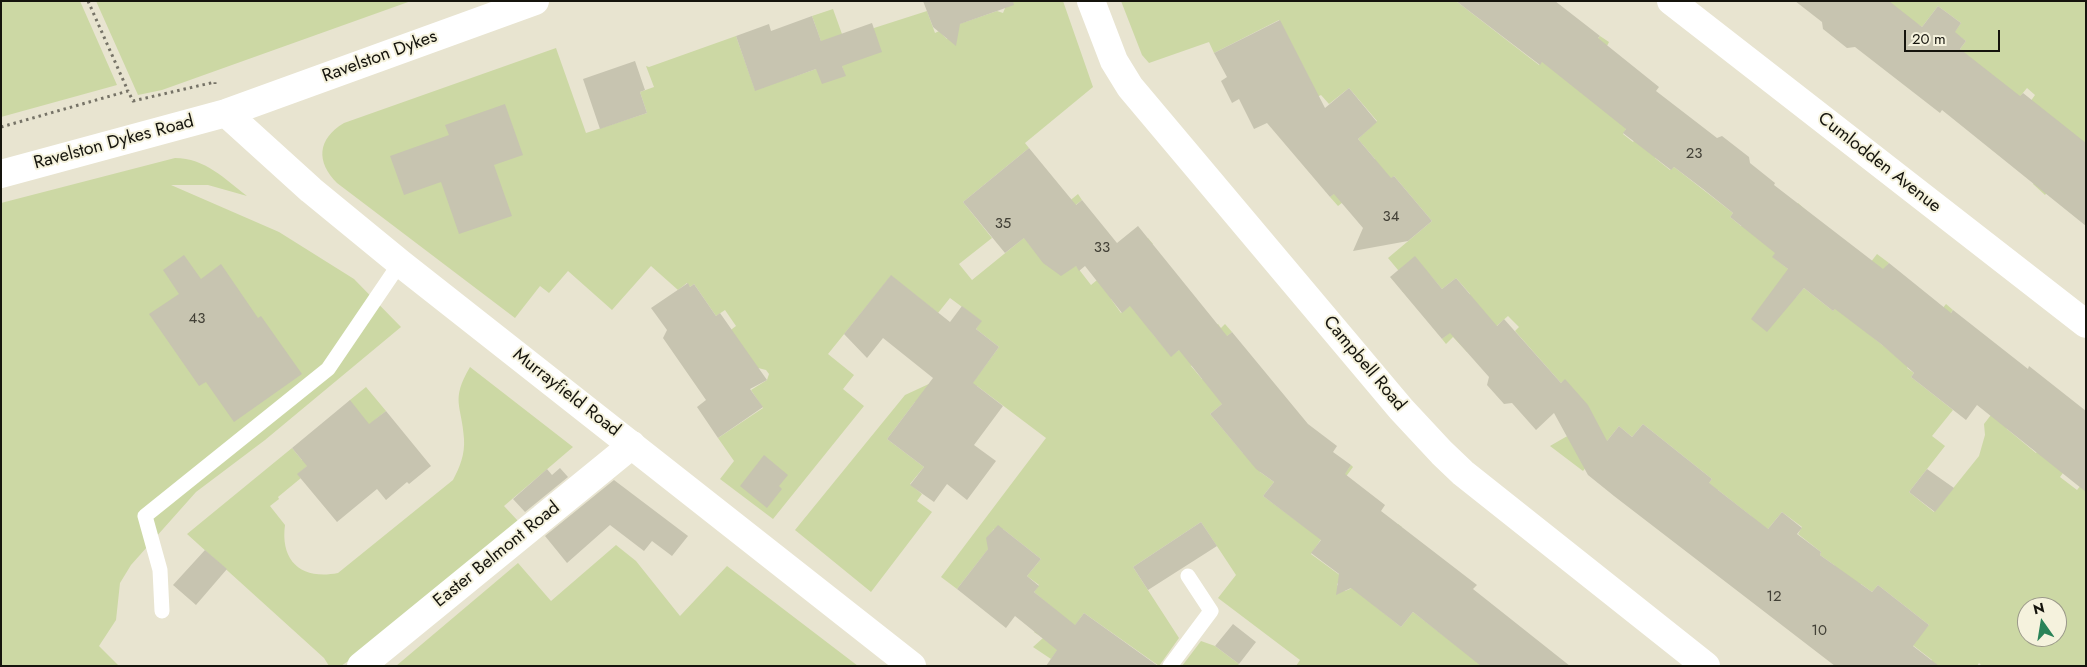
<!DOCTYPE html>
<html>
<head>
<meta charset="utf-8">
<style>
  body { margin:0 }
  #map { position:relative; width:2087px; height:667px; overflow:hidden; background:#e8e4d0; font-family:Jost,sans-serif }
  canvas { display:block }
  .frame { position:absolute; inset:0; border:2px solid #15140d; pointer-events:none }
  .north { position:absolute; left:2017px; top:597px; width:50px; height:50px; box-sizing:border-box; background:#f5f2dd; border:1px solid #9b998a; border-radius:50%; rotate:347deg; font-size:14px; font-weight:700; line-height:20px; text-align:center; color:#15140d }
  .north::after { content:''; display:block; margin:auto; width:18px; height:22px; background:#2a8358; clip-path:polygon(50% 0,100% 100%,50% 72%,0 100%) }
  .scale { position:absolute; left:1904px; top:30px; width:96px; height:22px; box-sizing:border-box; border:2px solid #15140d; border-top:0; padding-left:6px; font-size:15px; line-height:18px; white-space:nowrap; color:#15140d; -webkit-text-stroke:4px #f5f2dd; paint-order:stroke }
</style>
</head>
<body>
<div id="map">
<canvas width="2087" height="667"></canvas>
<div class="frame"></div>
<div class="north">N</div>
<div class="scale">20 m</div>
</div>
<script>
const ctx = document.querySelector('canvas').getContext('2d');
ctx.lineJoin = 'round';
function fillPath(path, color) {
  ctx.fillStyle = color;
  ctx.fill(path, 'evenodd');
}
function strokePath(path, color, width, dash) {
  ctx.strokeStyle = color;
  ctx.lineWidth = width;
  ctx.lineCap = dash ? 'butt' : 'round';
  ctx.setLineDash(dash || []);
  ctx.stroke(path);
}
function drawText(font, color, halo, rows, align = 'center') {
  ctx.font = font + ' Jost,sans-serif';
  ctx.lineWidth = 4;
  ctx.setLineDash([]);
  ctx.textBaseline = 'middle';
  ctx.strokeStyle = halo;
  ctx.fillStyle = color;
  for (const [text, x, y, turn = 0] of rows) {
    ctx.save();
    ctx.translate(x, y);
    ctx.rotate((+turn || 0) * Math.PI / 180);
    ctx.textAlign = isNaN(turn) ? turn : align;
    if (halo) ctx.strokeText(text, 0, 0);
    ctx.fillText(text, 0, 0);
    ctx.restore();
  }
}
const green = new Path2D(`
  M1,1H80L117,85L1,117Z
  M96,1H411L162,90L138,95Z
  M1008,1H1063L1093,87L1025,143L1029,148L963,202L992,238L959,264L972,280L1078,194L1082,200L1028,243L1074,263L1091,285L1148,238L1153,244L1107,280L1118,293L1111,299L1121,313L1137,300L1152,333L1171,356L1193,339L1218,324L1221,328L1225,324L1232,332L1191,366L1202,379L1206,376L1227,400L1210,414L1243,453L1296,410L1260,472L1274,482L1263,496L1305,527L1351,465L1353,467L1342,482L1322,538L1311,554L1341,576L1337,585L1345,591L1350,589L1398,524L1402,527L1380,554L1375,606L1401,627L1413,612L1483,666H1296L1300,660L1218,598L1236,575L1201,522L1133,567L1179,638L1159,666L1084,613L1051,659L1033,647L1043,638L1034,632L1053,608L1034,592L1039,585L1027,576L1041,559L1003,529H994L987,538L989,548L957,589L941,577L1046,438L977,386L947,426L915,402L887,439L924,467L910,484L922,494L917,501L932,512L871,592L795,530L905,395L944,377L965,393L999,347L976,329L981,321L950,298L938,313L891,276L828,354L854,375L843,389L864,406L773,519L720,479L734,461L718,438L763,408L751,390L767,380L769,374L766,370L758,368L728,332L736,326L725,310L716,316L694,284L690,287L687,283L678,290L651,266L612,310L568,271L549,293L540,286L515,318L337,183C316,162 317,139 344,123L556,48L586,133L647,113L640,92L654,87L646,66L649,67L736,36L755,90L816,69L845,75L834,43L823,47L812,16L833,9L852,62L874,28L927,11L935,33L939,31L947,39L959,24L997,11L1003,13Z
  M1121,1H1456L1539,65L1547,56L1579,62L1600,36L1609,42L1607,46L1626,129L1623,134L1633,142L1662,105L1655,158L1670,170L1674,167L1733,213L1730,217L1741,226L1795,208L1798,203L1808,212L1773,257L1788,269L1796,297L1804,288L1833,311L1877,254L1889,263L1848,313L1870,335L1901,360L1946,304L1953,310L1907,368L1914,373L1911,377L1953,410L1932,436L1945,446L1909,492L1934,512L1979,456L1985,435L1984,424L1997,407L2007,429L2036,453L2076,403L2077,454L2060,477L2077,490L2086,479V666H1982L1979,663L1977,666H1928L1932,660L1910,643L1929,625L1878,585L1872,592L1861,584L1850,598L1834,565L1820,555L1821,552L1798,534L1802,527L1782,512L1763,535L1751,516L1718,490L1701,510L1687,512L1712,479L1643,424L1632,437L1619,426L1583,471L1550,446L1595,420L1565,380L1561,383L1515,331L1519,327L1508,316L1467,352L1453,337L1446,344L1442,339L1467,318L1470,294L1456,278L1442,289L1430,275L1417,282L1404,293L1402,291L1426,270H1398L1388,258L1432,221L1394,176L1370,196L1362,187L1338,206L1330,197L1375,159L1358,139L1377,121L1349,88L1329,104L1321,95L1293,109L1311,82L1279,20L1214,53L1209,42L1149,63L1142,55ZM2027,607H2057V637H2027Z
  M1879,1H2086V170L2073,160L2045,195L2033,184L2073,134L2030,102L2035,95L2027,88L2007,112L1960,49L1966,41L1959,36L1945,45L1961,23L1938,6L1922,27Z
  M175,158C205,158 225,179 247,196L208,185H171L279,232L354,279L401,327L265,440L196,492L131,565L120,583L116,620L99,646L119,666H1V203Z
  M470,367L573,447L504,506L518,521L534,507L537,511L401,625L341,666H329L324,658L187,534L292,448L302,460L350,400L366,387L386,411L342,447L337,441L298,474L301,478L278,497L279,499L270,506L285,525C280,562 302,580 338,573L453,480C460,467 465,454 464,439C462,405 450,401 470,367Z
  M616,545L636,561L680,616L727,566L858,666H396L518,563L551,601Z
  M1201,641L1215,646L1239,664L1237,666H1182Z`);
const building = new Path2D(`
  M923,1H1013L1014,5L960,24L956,46L933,27Z
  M1456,1H1555L1600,36L1598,38L1659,87L1656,91L1717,138L1722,136L1749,157L1750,163L1775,183L1774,185L1883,269L1889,263L1951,313L1953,310L2028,369L2029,366L2086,411V492L1977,405L1966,420L1911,377L1914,373L1881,344L1835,309L1833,311L1804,288L1767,332L1751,319L1788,269L1772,257L1775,253L1730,217L1733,213L1703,189L1674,167L1671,170L1623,133L1626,129L1542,62L1540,65Z
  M1795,1H1889L1922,27L1938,6L1961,23L1955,32L1966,41L1960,49L2020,96L2023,93L2086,143V226L1942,110L1940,113L1855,47L1847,48L1823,29L1822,22Z
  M812,16L821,41L872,23L882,52L842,66L846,76L822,84L816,69L755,91L736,36L769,24L771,31Z
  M1280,20L1325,108L1349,88L1377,122L1358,139L1391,178L1394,176L1432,221L1408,241L1353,251L1363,228L1334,194L1330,197L1267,123L1254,129L1239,99L1232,103L1221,81L1227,77L1214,53Z
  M635,61L645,90L640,92L647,113L600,129L583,79Z
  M505,104L523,155L494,165L512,216L459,234L441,182L404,195L390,156L449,135L445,125Z
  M1029,148L1076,205L1082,200L1117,243L1138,226L1227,336L1232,332L1308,424L1337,446L1333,452L1351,465L1345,474L1385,505L1381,511L1477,585L1473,589L1570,666H1481L1413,612L1401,627L1351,588L1336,595L1339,574L1311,553L1321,540L1263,496L1274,482L1256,469L1210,414L1222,404L1179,350L1171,357L1130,306L1122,313L1085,266L1079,271L1076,266L1061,276L1043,263L1024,238L1005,253L963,202Z
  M184,255L201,279L221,264L258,318L261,316L302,374L234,422L206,382L199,386L149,314L179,294L163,270Z
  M1415,256L1442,289L1456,278L1497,326L1504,319L1561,383L1565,379L1588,405L1607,441L1619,426L1632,437L1643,424L1712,479L1709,483L1768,529L1782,512L1802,528L1797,534L1821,552L1820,555L1872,592L1878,585L1929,625L1913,646L1939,666H1835L1614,496L1588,475L1554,413L1536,430L1512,403L1504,404L1487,385L1489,377L1450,333L1442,339L1390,277Z
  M891,275L950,322L962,306L982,321L976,329L999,347L973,383L1003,406L974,445L996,461L967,500L947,484L934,502L910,485L924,467L887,439L933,378L883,338L867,358L844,334Z
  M688,283L690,287L694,284L716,316L720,313L767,380L750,389L763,407L718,438L697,407L706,400L663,338L667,330L651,308Z
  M350,400L369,424L386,411L431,466L409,484L407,482L386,500L377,489L337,522L297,474L307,466L292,448Z
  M764,455L788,475L779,486L782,489L767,508L740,486Z
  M560,468L568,477L525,512L513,499L547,469L552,475Z
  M1927,469L1954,488L1935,512L1909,492Z
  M614,480L688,536L672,556L652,541L644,551L610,525L567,563L545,536Z
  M1201,522L1217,546L1148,590L1133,567Z
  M998,525L1041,559L1027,576L1039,586L1034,592L1075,625L1084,613L1158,666H1046L1057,650L1015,616L1006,628L957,589L988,549L986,538Z
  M205,550L227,569L196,605L173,585Z
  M1233,624L1256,642L1239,664L1215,646Z`);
const path = new Path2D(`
  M88,1L128,91
  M1,127L128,91L133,101L215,82V84`);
const lane = new Path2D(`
  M162,611L160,570L145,516L328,369L400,263
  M1170,666L1211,611L1188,576`);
const street = new Path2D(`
  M1091,1L1114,61L1130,87L1401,409L1442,453L1463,473L1706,666
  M1671,1L2086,324
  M361,666L632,445`);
const secondary = new Path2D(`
  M226,113L311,190L400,263L912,666
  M1,174L226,113L535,1`);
const numberNames = [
  ["23",1694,154],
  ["34",1391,217],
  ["35",1003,224],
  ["33",1102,248],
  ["43",197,319],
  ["12",1774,597],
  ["10",1819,631]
];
const streetNames = [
  ["Ravelston Dykes",380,57,-20],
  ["Ravelston Dykes Road",114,143,-15],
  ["Cumlodden Avenue",1879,163,38],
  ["Campbell Road",1364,364,50],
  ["Murrayfield Road",566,393,38],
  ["Easter Belmont Road",497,555,-39]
];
fillPath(green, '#ccd8a4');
fillPath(building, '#c7c4b0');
strokePath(path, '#767367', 3, [2.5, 4]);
strokePath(lane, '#fff', 15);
strokePath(street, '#fff', 28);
strokePath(secondary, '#fff', 28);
drawText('15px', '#424036', null, numberNames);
drawText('18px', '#15140d', '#f5f2dd', streetNames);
</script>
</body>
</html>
